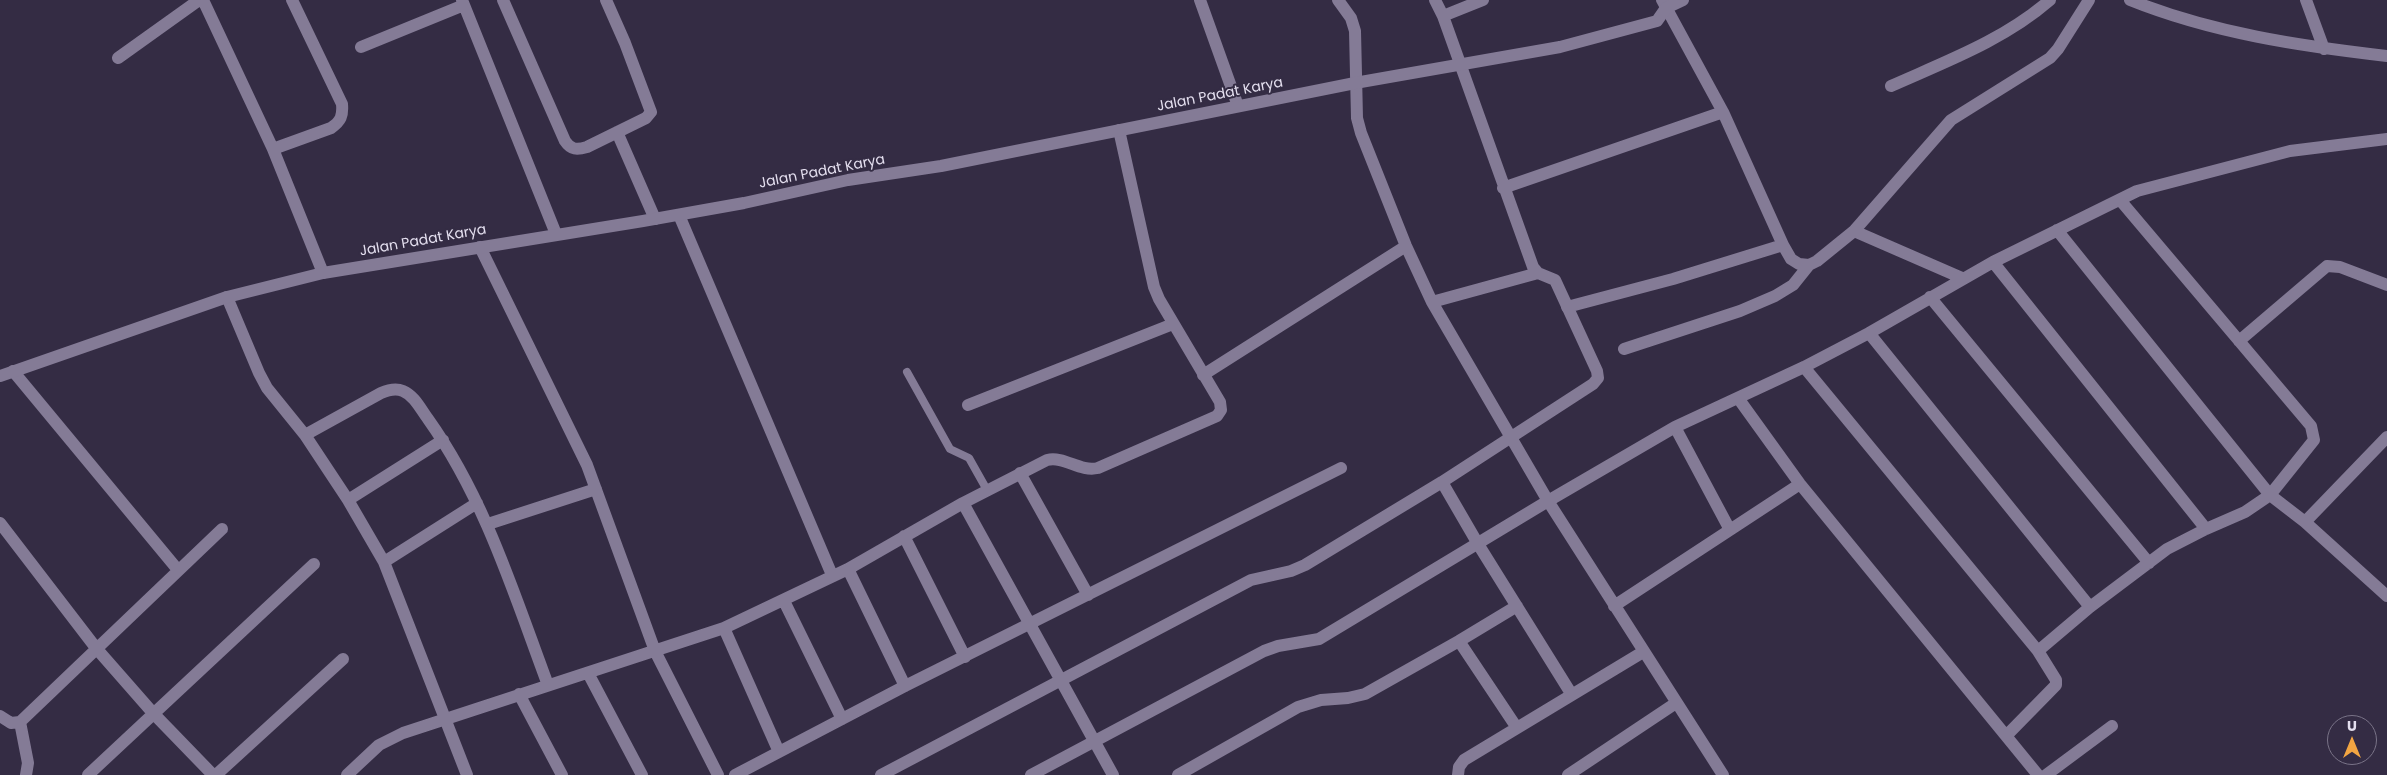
<!DOCTYPE html>
<html>
<head>
<meta charset="utf-8">
<style>
  body { margin:0 }
  #map { position:relative; width:2387px; height:775px; overflow:hidden; background:#342c44; font-family:Poppins,sans-serif }
  canvas { display:block }
  .north { position:absolute; left:2327px; top:715px; width:50px; height:50px; box-sizing:border-box; background:#342c44; border:1px solid #7a7488; border-radius:50%; rotate:0deg; font-size:14px; font-weight:700; line-height:20px; text-align:center; color:#e4dfef }
  .north::after { content:''; display:block; margin:auto; width:18px; height:22px; background:#f2a542; clip-path:polygon(50% 0,100% 100%,50% 72%,0 100%) }
</style>
</head>
<body>
<div id="map">
<canvas width="2387" height="775"></canvas>
<div class="north">U</div>
</div>
<script>
const ctx = document.querySelector('canvas').getContext('2d');
ctx.lineJoin = 'round';
function strokePath(path, color, width, dash) {
  ctx.strokeStyle = color;
  ctx.lineWidth = width;
  ctx.lineCap = dash ? 'butt' : 'round';
  ctx.setLineDash(dash || []);
  ctx.stroke(path);
}
function drawText(font, color, halo, rows, align = 'center') {
  ctx.font = font + ' Poppins,sans-serif';
  ctx.lineWidth = 4;
  ctx.setLineDash([]);
  ctx.textBaseline = 'middle';
  ctx.strokeStyle = halo;
  ctx.fillStyle = color;
  for (const [text, x, y, turn = 0] of rows) {
    ctx.save();
    ctx.translate(x, y);
    ctx.rotate((+turn || 0) * Math.PI / 180);
    ctx.textAlign = isNaN(turn) ? turn : align;
    if (halo) ctx.strokeText(text, 0, 0);
    ctx.fillText(text, 0, 0);
    ctx.restore();
  }
}
const service = new Path2D(`
  M907,372L950,449L969,458L987,490`);
const minor = new Path2D(`
  M203,0L273,149L323,273
  M462,0L556,234
  M503,0L565,141C571,150 577,150 587,147L646,118L651,112L625,43L606,0
  M1200,0L1238,106
  M1338,0L1351,18L1355,31L1357,118L1361,133L1406,246L1432,302L1548,501L1723,775
  M1662,0L1723,112L1783,245L1791,259L1799,264L1809,265L1817,261L1854,231L1951,120L2050,58L2058,49L2089,0
  M2130,0C2212,33 2300,46 2387,56
  M2306,0L2324,49
  M1443,16L1483,0
  M361,47L464,5
  M118,58L199,0
  M1891,86C1947,61 2004,40 2050,0
  M617,132L655,219
  M273,149L331,128C341,121 343,116 342,104L292,0
  M1503,188L1723,112
  M679,215L832,575
  M2057,230L2270,495L2314,440L2311,426L2120,200
  M1854,231L1962,278
  M480,247L587,465L655,651L718,775
  M1993,262L2206,529
  M227,297L259,373L267,388L305,435L348,500L384,562L467,775
  M1930,297L2149,563
  M1432,302L1538,273
  M1567,307L1673,279L1783,245
  M1869,333L2090,607
  M2239,341L2327,266L2340,267L2387,285
  M1624,349L1740,311L1775,296L1793,285L1809,265
  M1804,367L2038,651
  M13,371L178,570
  M1203,375L1406,246
  M1738,398L1800,484L2038,775
  M968,405L1173,324
  M1675,427L1730,530
  M305,435L381,393C388,390 396,388 403,391C415,396 421,410 428,419C485,499 514,594 548,685
  M1020,473L1088,595
  M1442,482L1478,544L1572,695
  M348,500L443,440
  M963,503L1113,775
  M2305,522L2387,437
  M0,523L96,648L153,713L213,775
  M488,524L596,489
  M904,536L965,657
  M384,562L477,503
  M848,569L905,686
  M784,601L842,719
  M1614,606L1800,484
  M724,628L779,752
  M1459,641L1517,728
  M588,673L642,775
  M519,694L562,775
  M0,716L11,723L20,722L222,529
  M20,722L28,763L26,775
  M2006,736L2056,685V680L2038,651L2090,607L2167,549L2206,529L2245,512L2270,495L2305,522L2387,596
  M88,775L314,564
  M216,775L343,659
  M347,775L379,745L403,733L724,628L848,569L963,503L1047,460C1065,456 1079,472 1098,468L1217,416L1221,410L1220,402L1159,299L1154,287L1119,130
  M735,775L905,686L1341,468
  M881,775L1251,580L1291,571L1305,565L1442,482L1593,384L1598,378L1597,371L1555,280L1538,273L1533,267L1443,16L1435,0
  M1031,775L1264,651L1278,646L1319,639L1548,501L1675,427L1804,367L1869,333L1993,262L2137,191L2290,151L2387,139
  M1178,775L1298,707L1321,700L1348,698L1365,694L1459,641L1517,606
  M1458,775L1459,767L1464,760L1643,652
  M1568,775L1676,703
  M2046,775L2112,726`);
const tertiary = new Path2D(`
  M0,376L227,297L323,273L643,221L744,203L848,180L941,166L1355,83L1560,47L1657,21L1666,8L1683,0`);
const streetNames = [
  ["Jalan Padat Karya",1220,95,-11],
  ["Jalan Padat Karya",822,172,-11],
  ["Jalan Padat Karya",423,241,-10]
];
strokePath(service, '#847b96', 8);
strokePath(minor, '#847b96', 12);
strokePath(tertiary, '#847b96', 12);
drawText('14px', '#e4dfef', '#342c44', streetNames);
</script>
</body>
</html>
